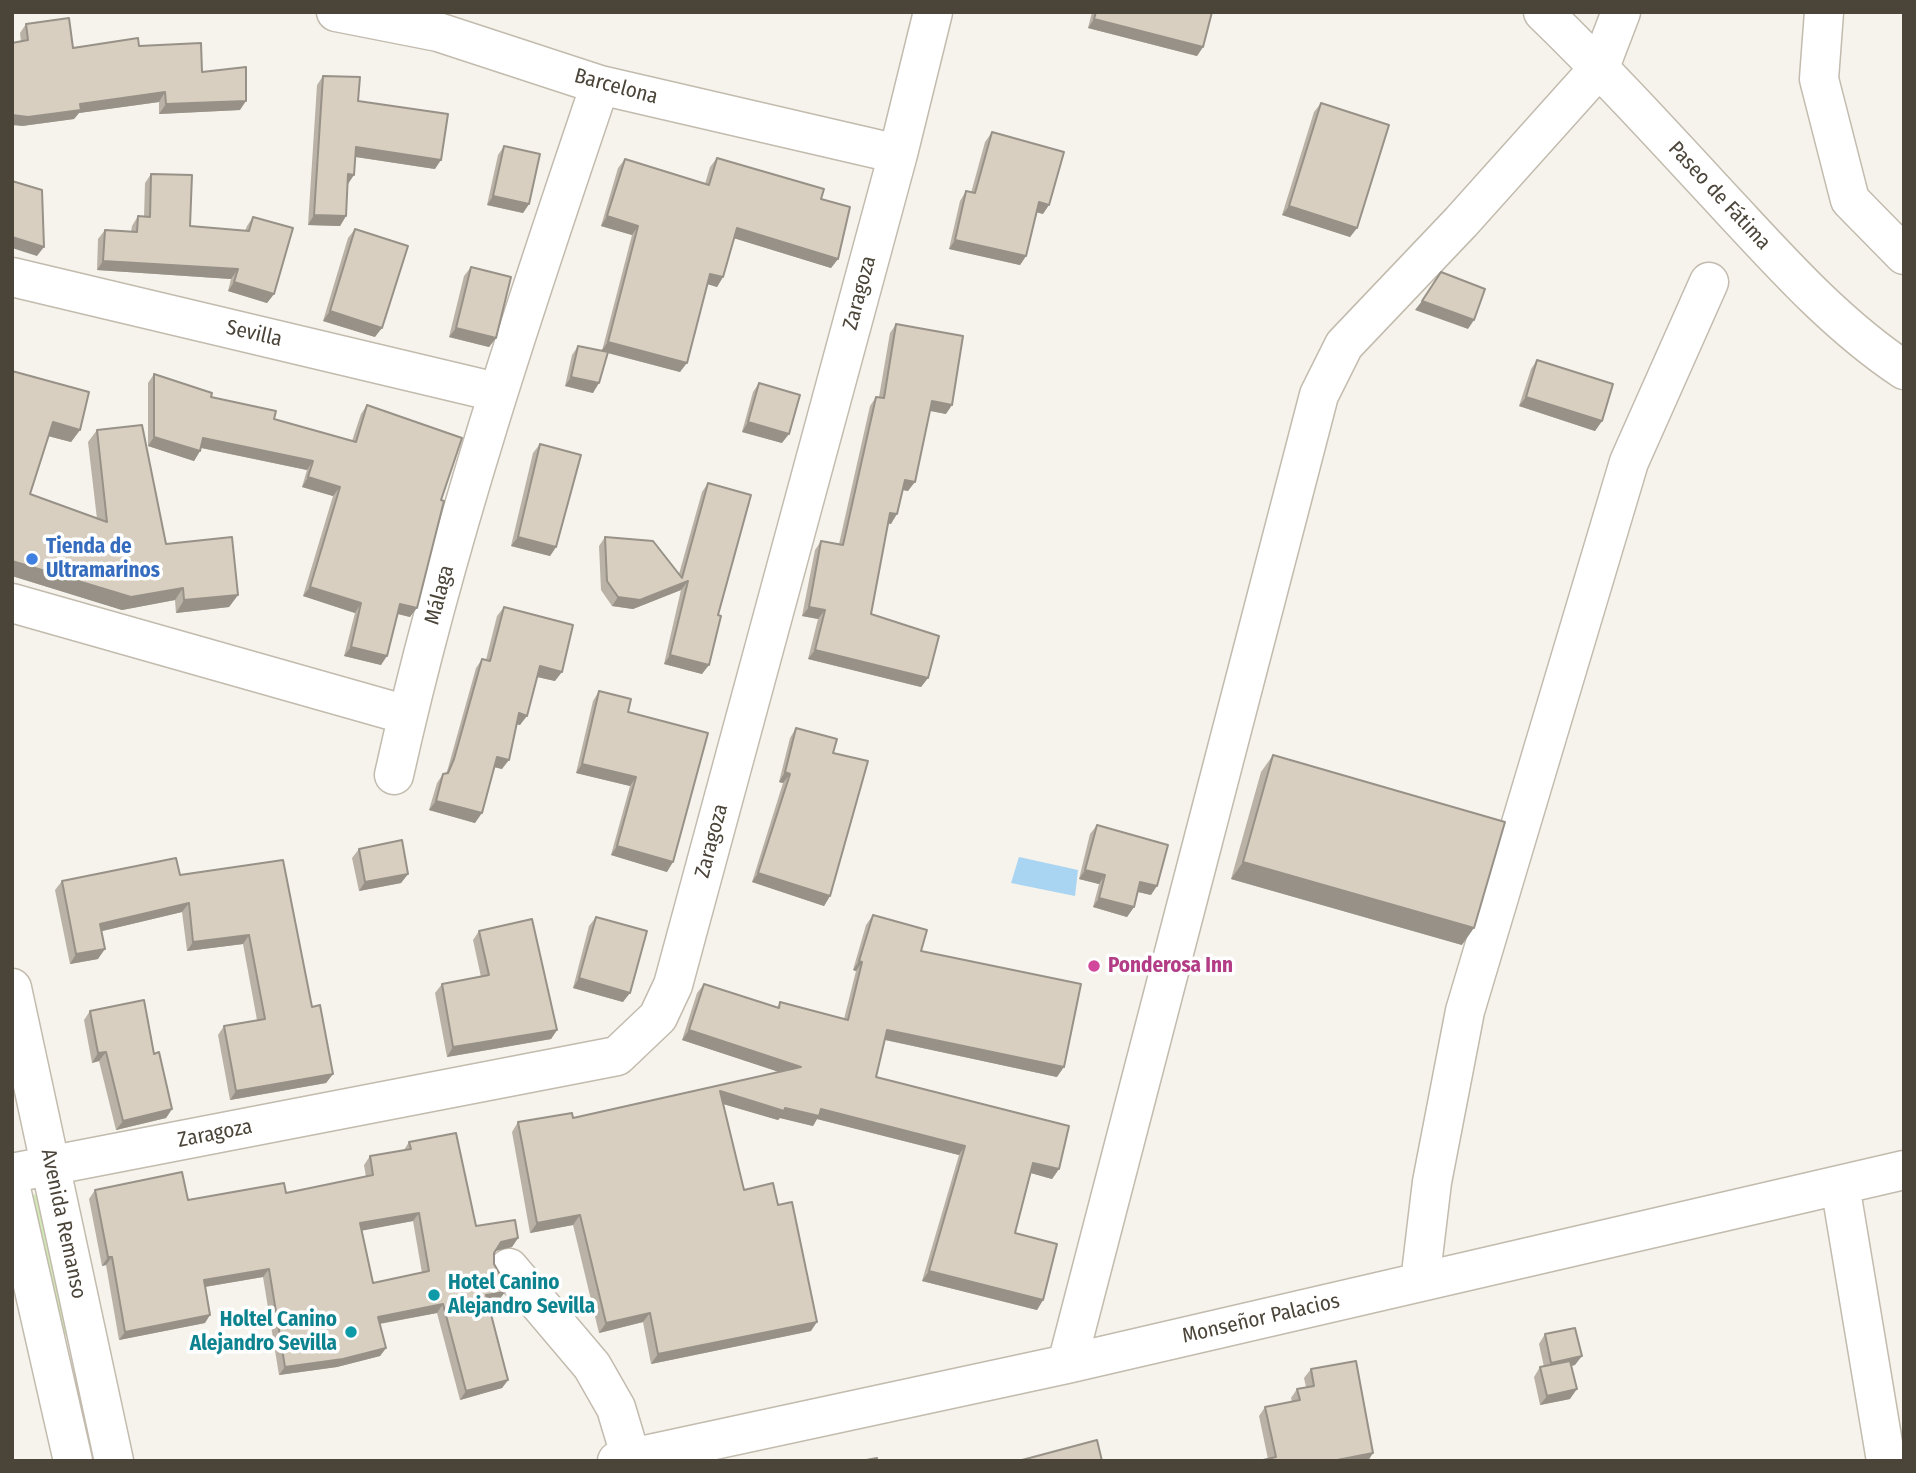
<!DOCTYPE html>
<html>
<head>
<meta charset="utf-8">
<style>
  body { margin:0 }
  #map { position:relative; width:1916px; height:1473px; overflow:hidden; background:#f6f3ec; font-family:"Fira Sans Condensed",sans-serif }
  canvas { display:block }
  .frame { position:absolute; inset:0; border:14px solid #4b4439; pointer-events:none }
</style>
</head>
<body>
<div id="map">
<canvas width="1916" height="1473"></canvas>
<div class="frame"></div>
</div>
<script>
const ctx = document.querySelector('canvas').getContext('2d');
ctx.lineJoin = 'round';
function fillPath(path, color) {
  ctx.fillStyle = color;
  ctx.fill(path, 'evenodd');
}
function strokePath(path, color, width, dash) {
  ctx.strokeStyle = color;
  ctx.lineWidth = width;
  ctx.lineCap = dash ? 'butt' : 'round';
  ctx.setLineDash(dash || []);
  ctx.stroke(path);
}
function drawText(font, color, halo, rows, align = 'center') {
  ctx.font = font + ' "Fira Sans Condensed",sans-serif';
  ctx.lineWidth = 7;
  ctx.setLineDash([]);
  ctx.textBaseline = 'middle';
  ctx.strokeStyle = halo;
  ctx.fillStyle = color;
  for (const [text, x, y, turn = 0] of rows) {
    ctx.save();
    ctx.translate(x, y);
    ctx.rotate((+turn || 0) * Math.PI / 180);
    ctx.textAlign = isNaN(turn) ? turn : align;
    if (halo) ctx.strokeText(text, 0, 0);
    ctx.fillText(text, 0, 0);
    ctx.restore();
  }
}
const green = new Path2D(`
  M34,1194L38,1197L67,1333L65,1336L31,1199Z`);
const water = new Path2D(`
  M1019,857L1078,870L1075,896L1011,883Z`);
const minor = new Path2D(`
  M336,12L438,32L600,85L898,154
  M1543,12C1609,76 1670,143 1732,210C1785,267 1838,326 1904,370
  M1824,12L1819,79L1850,200L1904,255
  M12,277L496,392
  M12,603L407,715
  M394,775C446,541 523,312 600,85
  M12,988L114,1461
  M12,1173L617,1056L658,1017L673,985L898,154L933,12
  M1840,1185L1886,1461
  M12,1193L73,1461
  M509,1268L592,1366L616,1408L631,1458
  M1420,1282L1432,1182L1465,1011L1629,462L1709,282
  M1067,1364L1319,395L1344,345L1461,222L1600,67L1621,12
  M617,1461L1067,1364L1904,1170`);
const wall = new Path2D(`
  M1092,12H1212L1203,47L1197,56L1088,28Z
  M26,24L73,48L139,46L202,72L240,110L159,114V102L79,113L74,119L22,126L21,42L20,33Z
  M323,76L358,101L435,169L355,157L348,184L346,216L340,226L308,225L317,85Z
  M1321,103L1357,228L1350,237L1282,215L1314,112Z
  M992,132L1043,214L1036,212L1026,256L1020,265L949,249L960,201L966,191L971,193L985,142Z
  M504,146L529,204L523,213L487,205L498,155Z
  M717,158L821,199L838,259L831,268L734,238L723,277L717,287L707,284L680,372L607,353L593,393L565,386L572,355L578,346L602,351L632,235L601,226L618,168L625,159L705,184L710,167Z
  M151,174L190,226L245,231L247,226L253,217L274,294L267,303L228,291L231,279L97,270L98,239L105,230L131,232L132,226L138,216L144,217L145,183Z
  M355,229L375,337L323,321L348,238Z
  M471,267L496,338L489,347L449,337L464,276Z
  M896,324L946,414L930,411L908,491L903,490L891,524L888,523L871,614L928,678L921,687L808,659L818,619L802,616L815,550L821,541L839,544L870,406L876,397H879L890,333Z
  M1537,360L1602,421L1595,431L1519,406L1531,369Z
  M12,371L80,430L71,442L48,436L30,494L97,519L88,442L97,430L166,544L238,595L229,607L176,613L175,600L122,610L12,576Z
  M154,374L211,397L274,419L352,441L361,414L367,405L441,500L410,617L398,614L381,665L344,656L355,613L303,596L333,496L302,487L307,470L201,448L200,451L194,461L148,446V383Z
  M759,383L782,443L742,432L753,392Z
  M540,444L556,547L550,556L511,546L533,453Z
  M708,483L718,615L702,674L664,664L681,590L633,609L612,606L601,590L599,546L605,537L679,574L702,492Z
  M504,607L555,681L537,677L520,725L516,724L502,769L494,767L475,823L429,810L437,783L443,774H446L448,768L476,668L482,659L486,660L497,616Z
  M599,691L628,712L667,872L611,855L630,786L576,773L593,701Z
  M796,728L833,753L830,896L824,906L752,882L783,783L779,782L790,738Z
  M1273,755L1462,945L1231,879L1261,772Z
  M1097,825L1151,895L1138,892L1134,907L1127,917L1093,907L1099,884L1079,879L1090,834Z
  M359,849L408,874L401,883L359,891L352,858Z
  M283,860L312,1007L333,1074L326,1083L230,1100L218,1035L224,1026L257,1020L243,944L187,951L182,912L102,931L98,959L70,964L55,890L62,881L180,875Z
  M873,915L921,951L1057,1077L885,1040L876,1077L1059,1169L1052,1179L1031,1173L1015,1233L1043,1300L1037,1310L922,1281L959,1155L817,1119L813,1126L780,1118L778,1120L723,1104L744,1190L811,1331L651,1364L643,1322L599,1333L573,1225L530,1233L512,1132L518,1122L573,1118L780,1072L682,1040L697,993L704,984L777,1008L780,1002L844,1019L856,971L853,970L866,925Z
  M596,917L623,1002L573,988L589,926Z
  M479,931L557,1030L551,1039L447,1057L435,993L442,984L481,977L473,940Z
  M90,1011L154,1054L172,1109L166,1118L116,1130L99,1061L92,1063L84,1020Z
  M409,1142L476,1226L518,1238L512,1247L496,1251L494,1253V1264L499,1300L488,1302L508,1380L502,1388L460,1400L437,1313L380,1324L386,1348L380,1356L337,1367L279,1375L263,1277L205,1287V1323L119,1340L106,1265L102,1266L89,1199L95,1190L188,1200L286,1193L366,1177L364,1165L370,1156L404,1150ZM413,1221L422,1273L373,1283L362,1230Z
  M1545,1334L1575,1365L1571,1366L1570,1399L1540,1405L1534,1377L1540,1367H1544L1539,1344Z
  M1311,1369L1368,1461L1268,1459L1259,1416L1265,1407L1292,1402L1291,1398L1297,1389L1306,1387L1304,1378Z`);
const shadedWall = new Path2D(`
  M1094,19L1203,47L1197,56L1088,28Z
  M165,92L159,102L79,113L74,119L22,126L12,125V115Z
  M246,101L240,110L159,114L166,104Z
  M356,147L441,160L435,169L350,156Z
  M348,174L354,175L348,184Z
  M493,196L529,204L523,213L487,205Z
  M1039,202L1049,205L1043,214L1032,211Z
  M1289,206L1357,228L1350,237L1282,215Z
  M314,215L346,216L340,226L308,225Z
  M607,216L638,226L632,235L601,226Z
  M737,228L838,259L831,268L730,237Z
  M12,237L44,247L37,256L12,248Z
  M955,240L1026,256L1020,265L949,249Z
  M103,261L238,269L231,279L97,270Z
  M710,274L723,277L717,287L704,283Z
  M234,282L274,294L267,303L228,291Z
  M1422,301L1474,320L1468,329L1415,310Z
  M330,311L382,328L375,337L323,321Z
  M456,328L496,338L489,347L449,337Z
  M608,342L687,363L680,372L601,351Z
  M571,377L599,383L593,393L565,386Z
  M1526,397L1602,421L1595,431L1519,406Z
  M932,401L952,405L946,414L926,410Z
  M53,422L80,430L71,442L44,435Z
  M748,422L789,434L782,443L742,432Z
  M154,437L200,451L194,461L148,446Z
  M203,438L313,461L307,470L197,447Z
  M308,477L340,487L333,496L302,487Z
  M905,480L915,482L908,491L898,489Z
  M890,513L897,514L891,524L883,522Z
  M518,537L556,547L550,556L511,546Z
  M12,561L183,588L175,600L122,610L12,576Z
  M688,581L681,590L633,609L612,606L618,597Z
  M310,587L361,603L355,613L303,596Z
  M238,595L229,607L176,613L184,600Z
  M400,604L417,608L410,617L394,613Z
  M809,607L825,610L818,619L802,616Z
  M351,647L387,656L381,665L344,656Z
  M815,650L928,678L921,687L808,659Z
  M670,655L709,665L702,674L664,664Z
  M540,666L562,672L555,681L533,676Z
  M519,713L527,716L520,725L512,723Z
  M497,757L509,760L502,769L490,766Z
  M582,764L636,777L630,786L576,773Z
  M785,772L790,774L783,783L779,782Z
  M436,801L482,813L475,823L429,810Z
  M617,846L673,862L667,872L611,855Z
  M1243,862L1474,928L1462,945L1231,879Z
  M1085,870L1105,875L1099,884L1079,879Z
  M758,873L830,896L824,906L752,882Z
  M408,874L401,883L359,891L365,882Z
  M1140,882L1157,886L1151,895L1134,891Z
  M1099,898L1134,907L1127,917L1093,907Z
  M189,903L182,912L94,933L100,924Z
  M249,935L243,944L187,951L193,942Z
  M105,949L98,959L70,964L76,954Z
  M859,961L862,962L856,971L853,970Z
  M579,978L630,993L623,1002L573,988Z
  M557,1030L551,1039L447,1057L453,1047Z
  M689,1030L801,1067L794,1077L682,1040Z
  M887,1030L1064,1067L1057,1077L881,1039Z
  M106,1052L99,1061L92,1063L98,1053Z
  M333,1074L326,1083L230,1100L236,1091Z
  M720,1091L785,1108L821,1109L965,1146L959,1155L817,1119L813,1126L780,1118L778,1120L713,1101Z
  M172,1109L166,1118L116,1130L123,1121Z
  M1033,1163L1059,1169L1052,1179L1027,1172Z
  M419,1213L413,1221L355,1232L360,1223Z
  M580,1215L573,1225L530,1233L537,1223Z
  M518,1238L512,1247L495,1251L501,1242Z
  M108,1257H112L106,1265L102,1266Z
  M269,1269L263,1277L198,1288L204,1280Z
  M929,1271L1043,1300L1037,1310L922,1281Z
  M505,1292L499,1300L480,1304L486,1295Z
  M443,1304L437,1313L372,1325L378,1317Z
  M650,1313L643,1322L599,1333L606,1323Z
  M210,1315L205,1323L119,1340L125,1332Z
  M817,1322L811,1331L651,1364L658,1354Z
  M386,1348L380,1356L337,1367L279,1375L285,1367Z
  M1582,1356L1575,1365L1545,1372L1551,1363Z
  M508,1380L502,1388L460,1400L466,1391Z
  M1577,1389L1570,1399L1540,1405L1547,1396Z
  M1373,1453L1368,1461H1332Z`);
const building = new Path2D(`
  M1096,12H1212L1203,47L1094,19Z
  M69,18L73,48L138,38L139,46L201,43L202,72L246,67V101L166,104L165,92L80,104L81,110L28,117L12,115V43L28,40L26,24Z
  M323,76L360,77L358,101L448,114L441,160L356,147L354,175L348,174L346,216L314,215Z
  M1321,103L1389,125L1357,228L1289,206Z
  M992,132L1064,152L1049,205L1039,202L1026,256L955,240L966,191L975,193Z
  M504,146L540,154L529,204L493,196Z
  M717,158L824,189L821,199L850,207L838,259L737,228L723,277L710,274L687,363L608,342L638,226L607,216L625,159L709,185Z
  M151,174L192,175L190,226L249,231L253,217L293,228L274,294L234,282L238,269L103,261L105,230L137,232L138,216L150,217Z
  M12,181L42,190L44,247L12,237Z
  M355,229L408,246L382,328L330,311Z
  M471,267L511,277L496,338L456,328Z
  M1441,272L1485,289L1474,320L1422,301Z
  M896,324L963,336L952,405L932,401L915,482L905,480L897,514L890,513L871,614L939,636L928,678L815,650L825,610L809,607L821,541L843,545L876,397L884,398Z
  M578,346L608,352L599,383L571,377Z
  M1537,360L1613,384L1602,421L1526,397Z
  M12,371L89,392L80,430L53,422L30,494L107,522L97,430L142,425L166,544L232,537L238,595L184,600L183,588L131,597L12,561Z
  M154,374L212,393L211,397L276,411L274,419L356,442L367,405L462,438L441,500L444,501L417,608L400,604L387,656L351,647L361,603L310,587L340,487L308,477L313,461L203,438L200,451L154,437Z
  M759,383L800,395L789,434L748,422Z
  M540,444L581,455L556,547L518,537Z
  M708,483L751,495L718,615L721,616L709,665L670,655L688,581L640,600L618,597L607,581L605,537L653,541L682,578Z
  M504,607L573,625L562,672L540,666L527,716L519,713L509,760L497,757L482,813L436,801L443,774L448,773L454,759L482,659L490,661Z
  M599,691L631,699L628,712L708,733L673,862L617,846L636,777L582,764Z
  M796,728L837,739L833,753L868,761L830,896L758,873L790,774L785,772Z
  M1273,755L1505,822L1474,928L1243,862Z
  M1097,825L1168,845L1157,886L1140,882L1134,907L1099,898L1105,875L1085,870Z
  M402,840L408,874L365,882L359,849Z
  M176,858L180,875L283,860L312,1007L320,1005L333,1074L236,1091L224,1026L265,1019L249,935L193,942L189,903L100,924L105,949L76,954L62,881Z
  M873,915L927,930L921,951L1081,984L1064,1067L887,1030L876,1077L1069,1126L1059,1169L1033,1163L1015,1233L1057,1244L1043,1300L929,1271L965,1146L821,1109L819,1116L785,1108L784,1111L720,1091L744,1190L773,1183L778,1205L792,1202L817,1322L658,1354L650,1313L606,1323L580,1215L537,1223L518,1122L572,1113L573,1118L801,1067L689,1030L704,984L779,1008L780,1002L848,1020L862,962L859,961Z
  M596,917L647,931L630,993L579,978Z
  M532,919L557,1030L453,1047L442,984L489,975L479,931Z
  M144,1000L154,1054L159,1052L172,1109L123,1121L106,1052L98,1053L90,1011Z
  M456,1133L476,1226L515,1220L518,1238L501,1242L494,1253V1264L502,1278L505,1292L486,1295L508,1380L466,1391L443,1304L378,1317L386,1348L343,1359L285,1367L269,1269L204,1280L210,1315L125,1332L112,1257H108L95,1190L182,1172L188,1200L284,1183L286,1193L373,1175L370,1156L411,1149L409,1142ZM419,1213L429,1271L373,1283L360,1223Z
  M1575,1328L1582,1356L1551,1363L1545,1334Z
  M1356,1361L1373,1453L1332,1461H1259L1276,1457L1265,1407L1300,1400L1297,1389L1314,1386L1311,1369Z
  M1570,1361L1577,1389L1547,1396L1540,1367Z
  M1097,1440L1102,1461L1022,1460Z
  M877,1458V1461H861Z`);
const markers = [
  [32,559,7,"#3f7fe0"],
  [1094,966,7,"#d1479c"],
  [434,1295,7,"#0f9aa8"],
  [351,1332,7,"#0f9aa8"]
];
const streetNames = [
  ["Barcelona",616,87,15],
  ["Paseo de Fátima",1719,196,47],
  ["Zaragoza",860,293,-75],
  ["Sevilla",254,334,13],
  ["Málaga",440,595,-75],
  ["Zaragoza",712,841,-75],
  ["Zaragoza",215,1134,-11],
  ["Avenida Remanso",63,1224,78],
  ["Monseñor Palacios",1261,1319,-13]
];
const shopNames = [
  ["Tienda de",46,547],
  ["Ultramarinos",46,571]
];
const hotelNames = [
  ["Ponderosa Inn",1108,966]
];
const cultureNames = [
  ["Hotel Canino",448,1283],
  ["Alejandro Sevilla",448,1307],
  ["Holtel Canino",337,1320,"right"],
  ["Alejandro Sevilla",337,1344,"right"]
];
fillPath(green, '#d2eab5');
fillPath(water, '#a9d4f2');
strokePath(minor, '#c2bbae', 41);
strokePath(minor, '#fff', 38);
fillPath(wall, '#bab2a6');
fillPath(shadedWall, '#979187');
fillPath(building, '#d8cfc1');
strokePath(building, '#979187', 2);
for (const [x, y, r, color] of markers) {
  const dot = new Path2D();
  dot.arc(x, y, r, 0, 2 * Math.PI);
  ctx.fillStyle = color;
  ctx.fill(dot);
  strokePath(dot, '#fff', 2.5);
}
drawText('21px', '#4b4439', '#fff', streetNames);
drawText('bold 21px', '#366cbe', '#fff', shopNames, 'left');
drawText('bold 21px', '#b23c85', '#fff', hotelNames, 'left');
drawText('bold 21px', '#0d838f', '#fff', cultureNames, 'left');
</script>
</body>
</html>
